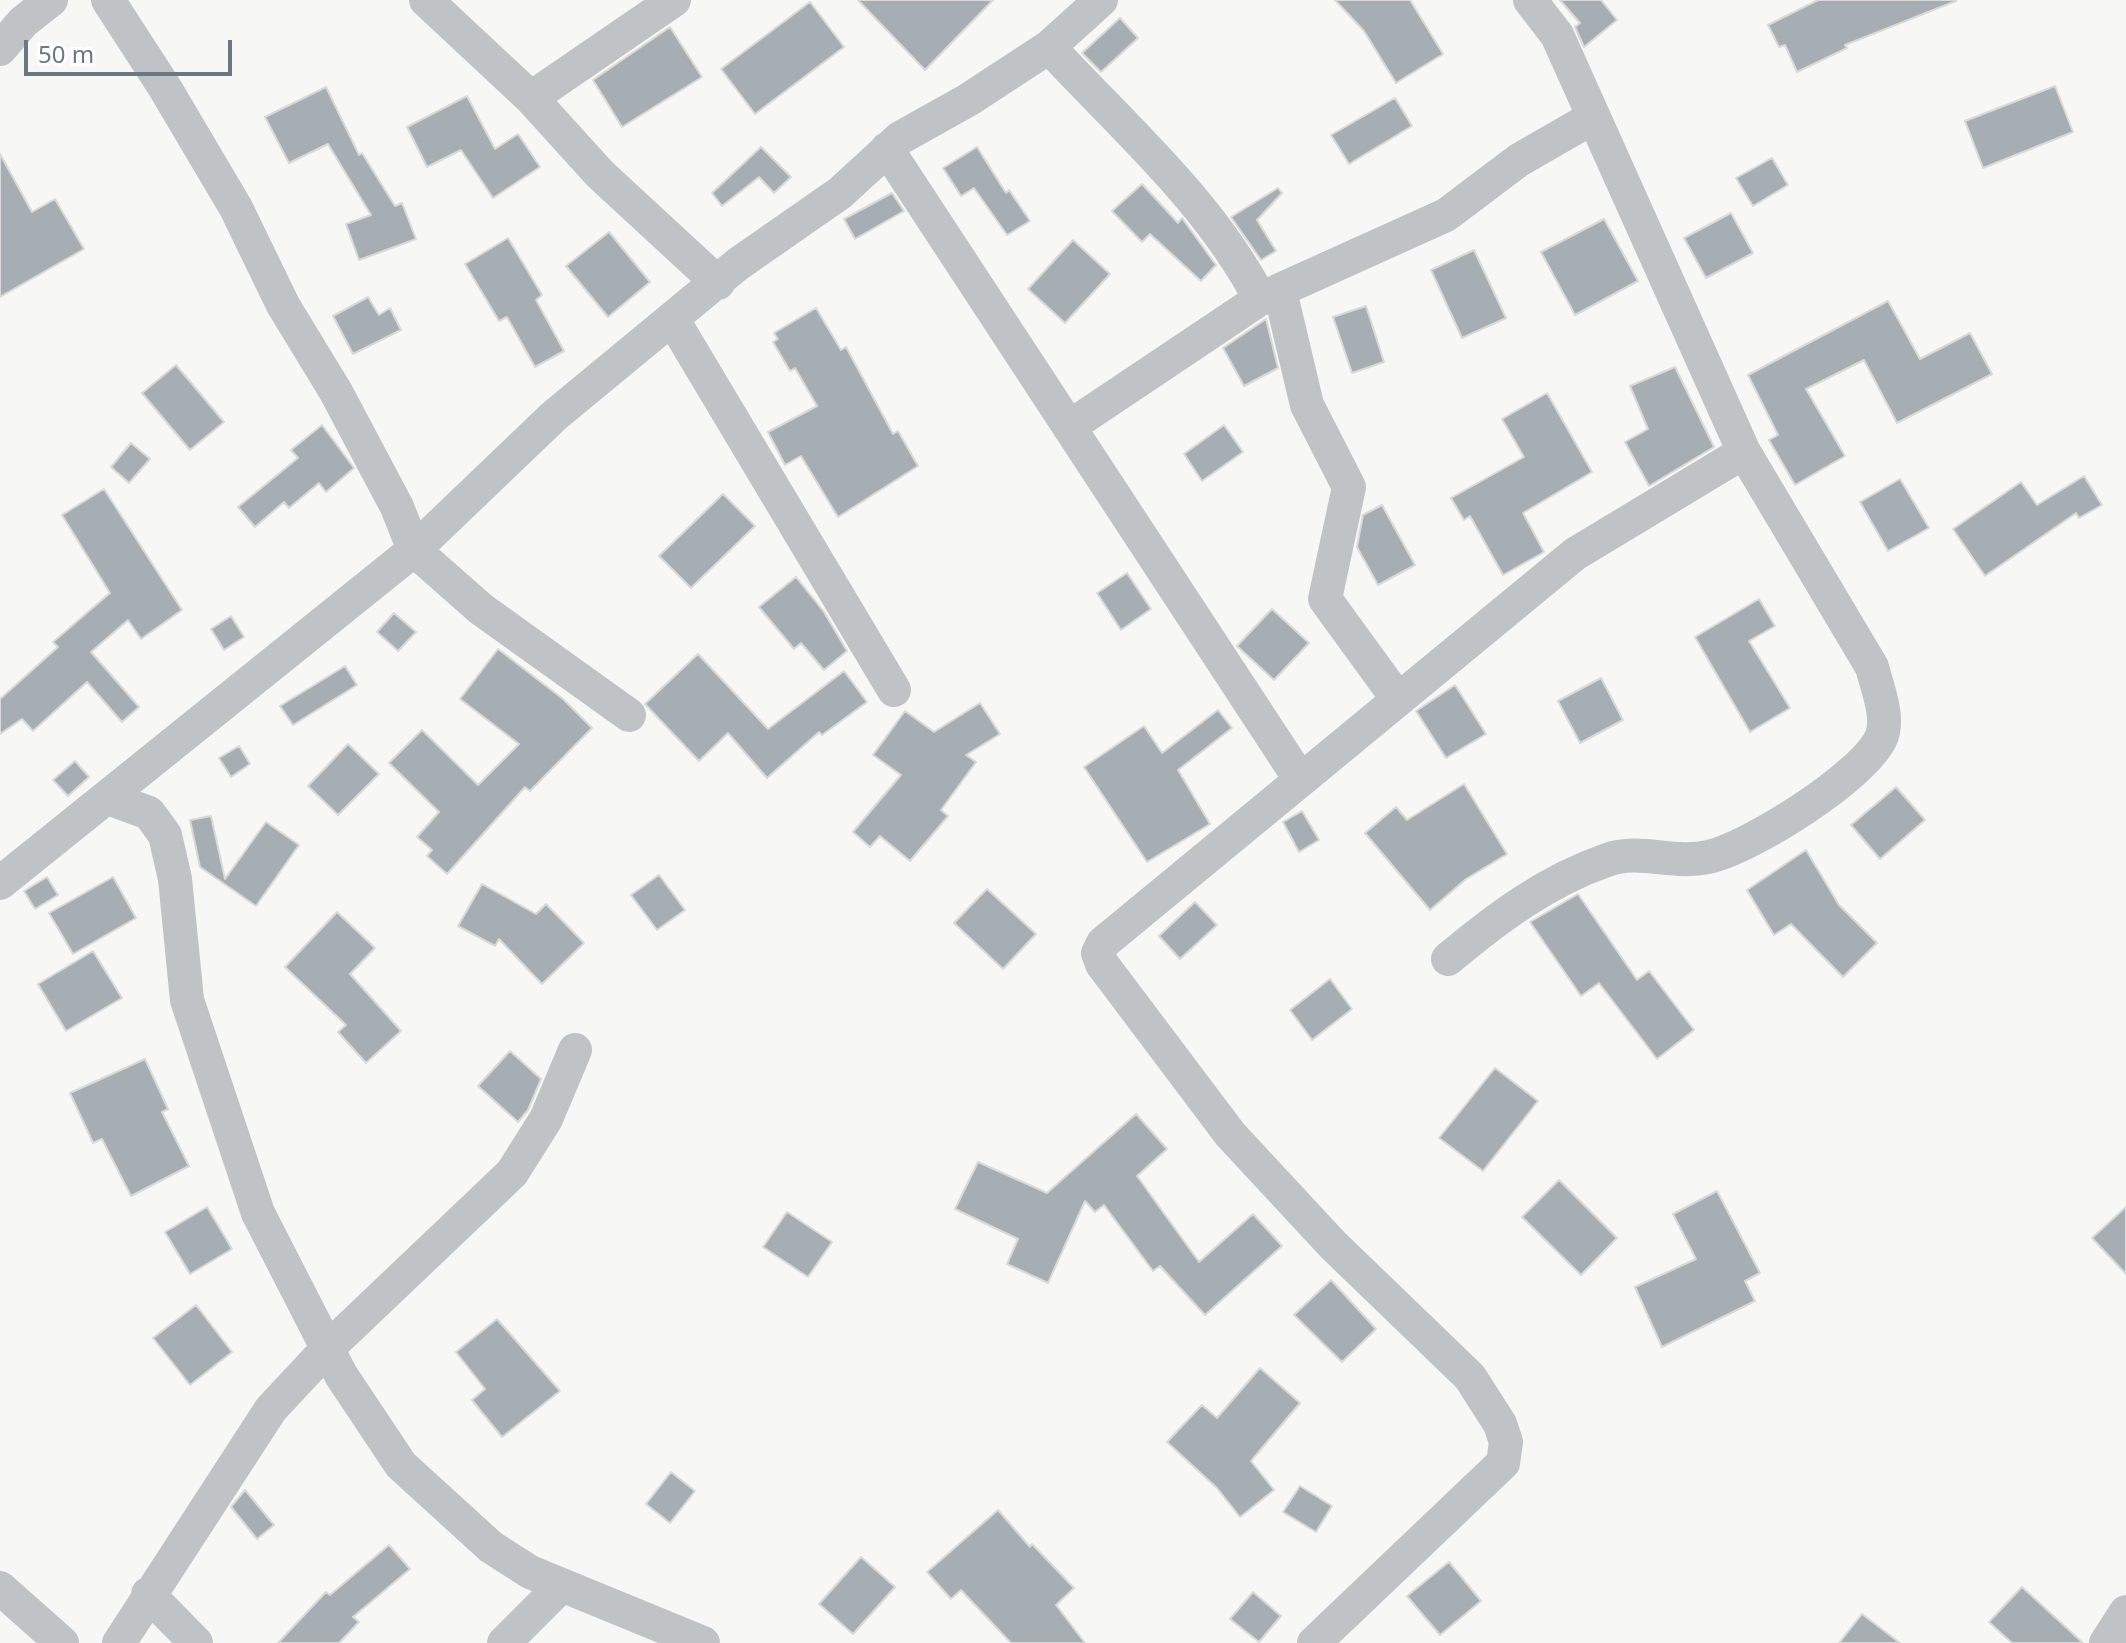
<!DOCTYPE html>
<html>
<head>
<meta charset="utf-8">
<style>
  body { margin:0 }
  #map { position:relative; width:2126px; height:1643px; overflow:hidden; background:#f7f7f5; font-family:"Noto Sans",sans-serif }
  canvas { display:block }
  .scale { position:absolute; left:24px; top:40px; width:208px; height:36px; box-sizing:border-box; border:4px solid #697883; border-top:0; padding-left:10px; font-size:24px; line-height:28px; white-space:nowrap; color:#697883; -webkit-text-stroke:6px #fff; paint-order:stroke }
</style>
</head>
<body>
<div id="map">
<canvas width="2126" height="1643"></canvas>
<div class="scale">50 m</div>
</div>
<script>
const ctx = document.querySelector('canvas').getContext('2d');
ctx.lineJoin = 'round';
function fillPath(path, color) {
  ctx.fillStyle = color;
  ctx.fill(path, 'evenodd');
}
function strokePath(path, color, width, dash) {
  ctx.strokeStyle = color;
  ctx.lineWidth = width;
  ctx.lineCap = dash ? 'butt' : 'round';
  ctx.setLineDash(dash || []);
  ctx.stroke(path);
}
const building = new Path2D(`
  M858,0H993L925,70Z
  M1335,0H1410L1443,54L1396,83L1364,31Z
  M1560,0H1601L1617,20L1584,47L1575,27L1580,23Z
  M1818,0H1956V1L1845,45L1847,48L1797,72L1785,45L1779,47L1768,25Z
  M810,2L844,47L755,114L721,69Z
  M1120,18L1138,38L1101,72L1082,53Z
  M670,27L702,77L622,127L593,80Z
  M2055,86L2073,132L1983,168L1965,121Z
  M326,87L359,155L362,153L395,206L402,203L416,239L359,260L346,224L371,215L328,144L289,163L265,117Z
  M467,96L495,149L518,134L540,167L493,198L461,150L427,167L407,127Z
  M1395,98L1412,126L1349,164L1331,135Z
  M761,147L791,177L774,193L759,177L722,206L712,193Z
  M977,147L1006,193L1009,190L1030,221L1007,235L974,188L961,196L943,168Z
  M0,154L32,212L55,199L84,249L0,297Z
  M1772,158L1788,185L1753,206L1736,178Z
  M1142,184L1178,223L1182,218L1216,265L1201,281L1150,234L1142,242L1112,211Z
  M1278,188L1282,193L1257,220L1276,251L1261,260L1231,217Z
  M892,193L904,211L855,239L844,219Z
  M1731,213L1753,253L1706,278L1684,238Z
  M1604,219L1638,281L1575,315L1541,252Z
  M609,232L650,282L608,317L566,266Z
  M508,238L542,295L536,300L564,351L535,367L507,317L499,321L465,264Z
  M1073,240L1110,274L1065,323L1028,289Z
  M1474,250L1506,318L1462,338L1431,270Z
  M368,297L379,315L390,308L401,330L353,354L333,316Z
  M1888,301L1920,359L1970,333L1992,374L1897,423L1864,360L1806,389L1845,456L1795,485L1769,440L1778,435L1748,375Z
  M1366,306L1384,362L1352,373L1333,317Z
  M816,308L841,350L846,347L893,434L898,431L918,466L838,517L801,456L785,465L768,432L817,406L795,368L790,371L773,342L778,339L774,333Z
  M1266,319L1278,368L1244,386L1223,348Z
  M176,365L224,422L190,450L142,393Z
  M1675,367L1714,447L1649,486L1625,442L1648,429L1630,386Z
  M1547,393L1592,472L1523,513L1544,552L1503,575L1470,516L1464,520L1451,498L1524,457L1502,419Z
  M322,425L354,468L326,492L319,483L289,508L284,502L255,527L238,507L298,458L291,450Z
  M1224,425L1243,452L1202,481L1184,454Z
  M131,443L150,459L129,483L111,467Z
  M2084,476L2102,505L2079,518L2076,513L1985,576L1953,529L2021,482L2037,505Z
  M1900,479L1929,528L1888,551L1860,502Z
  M104,489L182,610L141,639L128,620L91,652L139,707L122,722L87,682L33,731L22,719L0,734V699L58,647L53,642L110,593L62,515Z
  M723,494L755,526L691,588L659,556Z
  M1382,505L1415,565L1378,585L1357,547L1363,515Z
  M1127,573L1151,609L1121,630L1097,593Z
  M796,577L824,612L847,651L824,670L801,643L794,649L759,607Z
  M1759,599L1775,626L1749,641L1790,708L1750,732L1695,637Z
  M1272,609L1309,643L1274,680L1237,646Z
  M394,613L416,632L398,651L377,632Z
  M231,616L244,637L224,650L211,629Z
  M498,649L563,699L592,728L530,791L525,787L447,874L427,856L432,850L417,837L439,812L389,763L422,730L478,785L519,744L460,699Z
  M698,654L768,729L844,671L867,702L822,735L819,732L767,778L728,733L699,761L645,704Z
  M345,666L357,685L293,725L280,706Z
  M1601,678L1623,720L1580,743L1558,701Z
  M1455,685L1486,734L1446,758L1416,711Z
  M980,703L1000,734L966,755L976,762L941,810L948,816L910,861L880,836L870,847L853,832L901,775L873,755L905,711L934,732Z
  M1218,710L1232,728L1178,770L1210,824L1147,862L1084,767L1144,726L1162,753Z
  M348,744L379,774L338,815L308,786Z
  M239,746L250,764L231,777L219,758Z
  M75,761L89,777L68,796L53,780Z
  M1464,784L1507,854L1466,879L1430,910L1365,833L1396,807L1407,820Z
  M1896,787L1925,820L1880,859L1851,825Z
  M1302,811L1319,840L1299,852L1283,822Z
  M211,816L225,879L266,822L299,845L256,906L200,867L190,820Z
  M1806,850L1839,905L1877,943L1843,977L1791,924L1774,935L1747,890Z
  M659,875L685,910L657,930L631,895Z
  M47,877L58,895L35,909L24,891Z
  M113,877L136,918L73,954L49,913Z
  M482,884L536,914L546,904L584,943L542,984L499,939L495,946L458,926Z
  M987,889L1036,934L1003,969L954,923Z
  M1578,894L1637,980L1649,971L1694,1030L1657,1059L1599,983L1581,996L1530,922Z
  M1195,902L1217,925L1180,959L1159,936Z
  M337,912L375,948L350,974L401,1031L366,1063L338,1032L346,1025L285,967Z
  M93,951L122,998L66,1031L38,984Z
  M1330,979L1352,1009L1312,1040L1290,1010Z
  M510,1051L541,1079L528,1110L518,1122L478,1086Z
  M145,1059L168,1109L162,1112L189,1166L131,1196L102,1139L93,1143L70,1093Z
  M1495,1068L1538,1101L1483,1171L1439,1138Z
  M1136,1114L1167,1149L1137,1176L1199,1262L1253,1214L1282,1246L1205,1315L1160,1266L1153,1271L1104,1205L1095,1212L1085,1201L1048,1283L1007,1264L1018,1239L955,1209L978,1162L1047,1193Z
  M1559,1180L1617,1238L1581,1275L1522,1217Z
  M1717,1191L1760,1273L1745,1281L1755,1301L1662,1347L1635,1287L1696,1259L1673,1214Z
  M207,1207L232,1249L190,1274L165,1232Z
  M2126,1207V1274L2092,1238Z
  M787,1212L832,1242L808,1277L763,1247Z
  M1331,1280L1376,1329L1342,1362L1294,1315Z
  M196,1305L232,1352L190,1385L153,1338Z
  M497,1319L560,1391L502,1437L472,1400L485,1389L456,1352Z
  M1260,1368L1300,1403L1251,1461L1274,1490L1240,1517L1217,1488L1167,1442L1202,1405L1217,1418Z
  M671,1472L695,1491L670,1523L646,1504Z
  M1300,1486L1332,1506L1316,1532L1283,1512Z
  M245,1490L274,1525L257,1539L231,1507Z
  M998,1510L1030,1547L1032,1544L1074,1588L1056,1605L1085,1643H1011L961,1590L951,1599L927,1572Z
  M389,1545L410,1569L353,1617L359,1622L339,1643H278L326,1592L330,1595Z
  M861,1557L895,1587L853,1634L819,1604Z
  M1449,1562L1481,1601L1440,1635L1407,1596Z
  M2022,1587L2083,1643H2012L1989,1622Z
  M1253,1592L1281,1616L1259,1642L1230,1619Z
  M1862,1614L1900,1643H1839Z`);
const minor = new Path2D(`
  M108,0L165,88L236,208L283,305L336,392L397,507L414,550L481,609L629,715
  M426,0L531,98L600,174L718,283
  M1049,47C1122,126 1210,202 1260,299
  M0,49L23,22L51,0
  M531,98L674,0
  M887,149L1300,779
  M1280,291L1307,405L1349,487L1325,599L1397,698
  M673,320L894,690
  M1069,427L1260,299L1446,215L1519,160L1592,118
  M108,798L149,813L165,835L175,879L187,1000L258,1213L341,1375L401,1465L491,1547L530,1572L703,1643
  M0,883L414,550L554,416L738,264L840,193L900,138L968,100L1049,47L1101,0
  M1448,959C1496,919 1546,881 1607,860C1640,848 1673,865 1708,857C1750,848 1863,777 1881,738C1890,718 1877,687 1872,667L1744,452L1557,35L1530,0
  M0,1588L62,1643
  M148,1594L196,1643
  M119,1643L271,1409L328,1348L512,1173L546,1119L575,1050
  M504,1643L562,1585
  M1314,1643L1503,1463L1506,1442L1500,1424L1470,1377L1333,1245L1230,1134L1102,964L1098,953L1103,943L1575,554L1744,452
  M2106,1643L2126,1612`);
fillPath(building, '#a7aeb3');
strokePath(building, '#d9d9d7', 2);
strokePath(minor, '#bfc3c6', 34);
</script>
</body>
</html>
